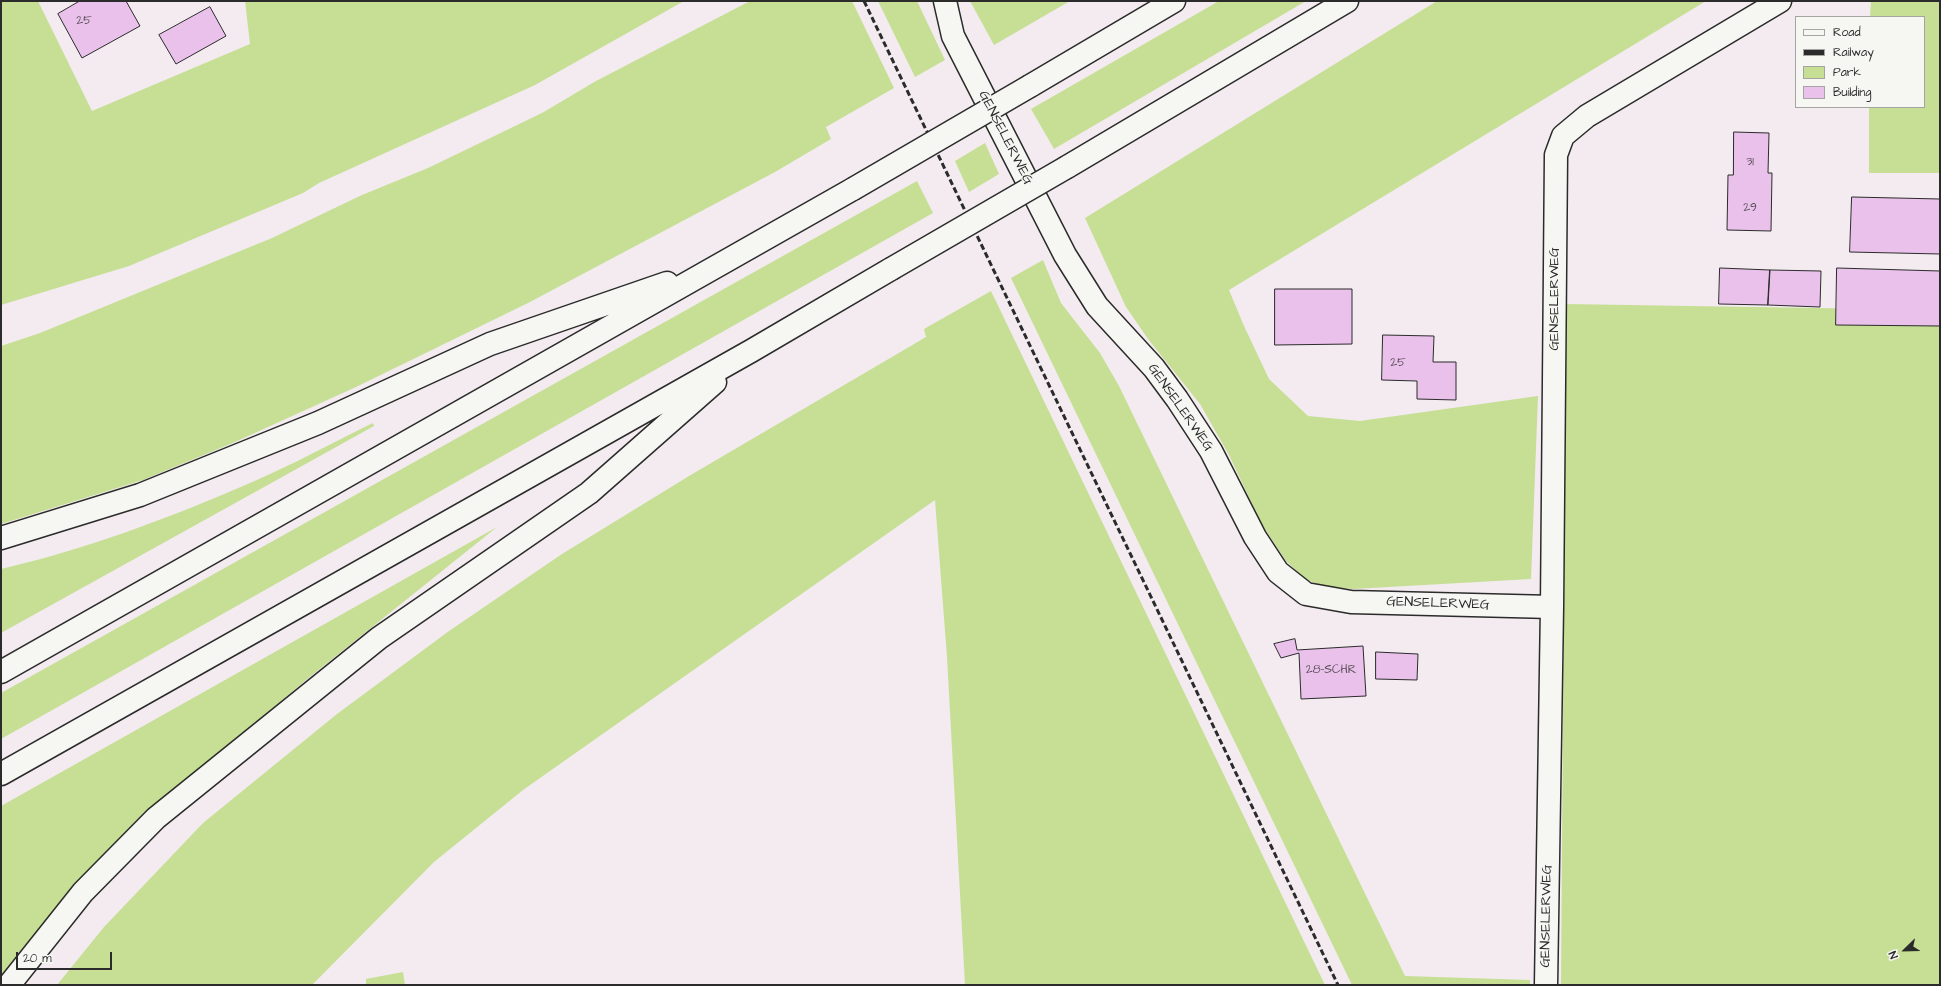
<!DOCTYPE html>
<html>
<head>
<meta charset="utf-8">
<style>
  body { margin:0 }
  #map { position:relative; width:1941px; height:986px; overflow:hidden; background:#f3ebf0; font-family:"Architects Daughter",sans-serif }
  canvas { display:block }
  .frame { position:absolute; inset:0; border:2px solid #2b2b2b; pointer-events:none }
  .legend { position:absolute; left:1795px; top:16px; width:130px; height:92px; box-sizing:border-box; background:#f6f6f2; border:1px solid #a5a5a2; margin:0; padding:5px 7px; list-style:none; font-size:12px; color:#2b2b2b }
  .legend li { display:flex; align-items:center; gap:8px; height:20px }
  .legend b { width:20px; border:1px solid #a5a5a2 }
  .north { position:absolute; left:1885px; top:930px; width:40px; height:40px; -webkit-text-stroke:3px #f6f6f2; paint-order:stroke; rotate:247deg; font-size:11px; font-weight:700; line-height:16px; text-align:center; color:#2b2b2b }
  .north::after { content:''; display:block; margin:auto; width:14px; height:18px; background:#2b2b2b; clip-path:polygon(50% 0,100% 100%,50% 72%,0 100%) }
  .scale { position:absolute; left:16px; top:952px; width:96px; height:18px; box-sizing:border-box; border:2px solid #2b2b2b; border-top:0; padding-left:5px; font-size:12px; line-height:14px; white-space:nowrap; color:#2b2b2b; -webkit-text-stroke:3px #f6f6f2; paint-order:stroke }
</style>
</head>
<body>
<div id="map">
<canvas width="1941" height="986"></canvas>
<div class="frame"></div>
<ul class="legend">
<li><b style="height:5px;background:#f6f6f2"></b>Road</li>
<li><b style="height:5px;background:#2b2b2b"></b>Railway</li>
<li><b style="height:11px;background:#c6df95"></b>Park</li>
<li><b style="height:11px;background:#e9c1ea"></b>Building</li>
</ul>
<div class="north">N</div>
<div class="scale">20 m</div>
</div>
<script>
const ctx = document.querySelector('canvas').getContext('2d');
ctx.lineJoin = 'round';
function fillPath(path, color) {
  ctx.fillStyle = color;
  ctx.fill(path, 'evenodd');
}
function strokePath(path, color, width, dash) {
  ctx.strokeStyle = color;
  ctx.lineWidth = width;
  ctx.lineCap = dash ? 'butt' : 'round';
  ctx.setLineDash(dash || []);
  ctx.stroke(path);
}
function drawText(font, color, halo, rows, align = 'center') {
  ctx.font = font + ' "Architects Daughter",sans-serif';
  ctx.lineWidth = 3;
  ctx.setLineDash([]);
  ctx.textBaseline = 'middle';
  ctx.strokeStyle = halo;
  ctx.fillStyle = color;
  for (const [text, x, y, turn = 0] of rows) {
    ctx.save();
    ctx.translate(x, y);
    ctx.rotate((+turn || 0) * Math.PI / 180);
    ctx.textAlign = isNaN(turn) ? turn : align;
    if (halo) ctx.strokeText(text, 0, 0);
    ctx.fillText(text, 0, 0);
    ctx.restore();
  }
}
const green = new Path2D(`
  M1,1H38L92,111L250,44L245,1H684L535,85L319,183L303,193L129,266L1,305Z
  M750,1H852L894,88L826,127L831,139L775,172L528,303L356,387L235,442L143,480L1,524V346L40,333L272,238L362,195L428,168L542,113L596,81Z
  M878,1H917L945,60L915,77Z
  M970,1H1070L994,45Z
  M1219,1H1306L1054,149L1031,109Z
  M1437,1H1706L1229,290L1244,326L1269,379L1308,416L1360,421L1538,396L1531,579L1353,589L1325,587L1305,579L1286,561L1261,523L1229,455L1200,404L1148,339L1126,307L1085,218Z
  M1871,1H1940V173H1869V107H1924V17H1870Z
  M985,143L999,174L969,192L955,161Z
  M917,181L933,213L1,739V693Z
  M1043,260L1061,303L1100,353L1119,386L1405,976L1530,980V985H1352L1011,278Z
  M991,291L1325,985H965L947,657L935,500L523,790L434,862L312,985H57L104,927L203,823L337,714L449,631L562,554L689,476L926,337L924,329Z
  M1566,304L1940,310V985H1561Z
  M373,423L374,426L1,633V569C87,549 169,518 250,483C292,465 332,443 373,423Z
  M497,527L306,680L179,787L98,860L1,981V806Z
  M403,972L405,985H366V979Z`);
const building = new Path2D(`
  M80,1H126L140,26L82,58L58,14Z
  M210,7L226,36L176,64L159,35Z
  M1734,132L1769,133L1768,173H1772L1771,231L1727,230L1728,175H1733Z
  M1852,197L1940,199V254L1850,252Z
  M1720,268L1770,270L1768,305L1719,304Z
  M1837,268L1940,271V326L1836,325Z
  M1770,270L1821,271L1820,307L1768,305Z
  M1275,289H1352V344L1275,345Z
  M1383,335L1434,336L1433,362H1456V400L1417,399V381L1382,380Z
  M1295,639L1297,650L1363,646L1366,696L1301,699L1299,653L1281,658L1274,644Z
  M1376,652L1418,654L1417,680L1376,679Z`);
const minor = new Path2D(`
  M945,1L953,36L1065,255L1097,306L1154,368L1177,399L1211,451L1255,537L1278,572L1306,594L1351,602L1552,607L1546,985
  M1552,607L1556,155L1563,136L1587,116L1780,1`);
const highway = new Path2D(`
  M1030,86L1174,1
  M1067,167L1347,1
  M1,538L140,495L318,423L490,344L667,283
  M1,672L853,189
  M1,774L751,351L891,269
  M9,985L83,892L156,818L379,638L589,493L715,382`);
const rail = new Path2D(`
  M864,1L1338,985`);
const highwayBridge = new Path2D(`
  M853,189L1030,86
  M891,269L1067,167`);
const numberNames = [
  ["25",84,21],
  ["31",1750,162],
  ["29",1750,208],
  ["25",1398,363],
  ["28-SCHR",1331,670]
];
const streetNames = [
  ["GENSELERWEG",1005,138,63],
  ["GENSELERWEG",1555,299,-90],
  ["GENSELERWEG",1180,408,55],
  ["GENSELERWEG",1438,604,2],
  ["GENSELERWEG",1547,916,-89]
];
fillPath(green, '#c6df95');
fillPath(building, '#e9c1ea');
strokePath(building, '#2b2b2b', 1);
strokePath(minor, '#2b2b2b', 25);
strokePath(highway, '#2b2b2b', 25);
strokePath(minor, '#f6f6f2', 22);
strokePath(highway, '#f6f6f2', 22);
strokePath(rail, '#2b2b2b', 3, [6, 3]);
strokePath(highwayBridge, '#2b2b2b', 25, []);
strokePath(highwayBridge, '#f6f6f2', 22);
drawText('12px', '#5a505b', null, numberNames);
drawText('14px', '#2b2b2b', '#f6f6f2', streetNames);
</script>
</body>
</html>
